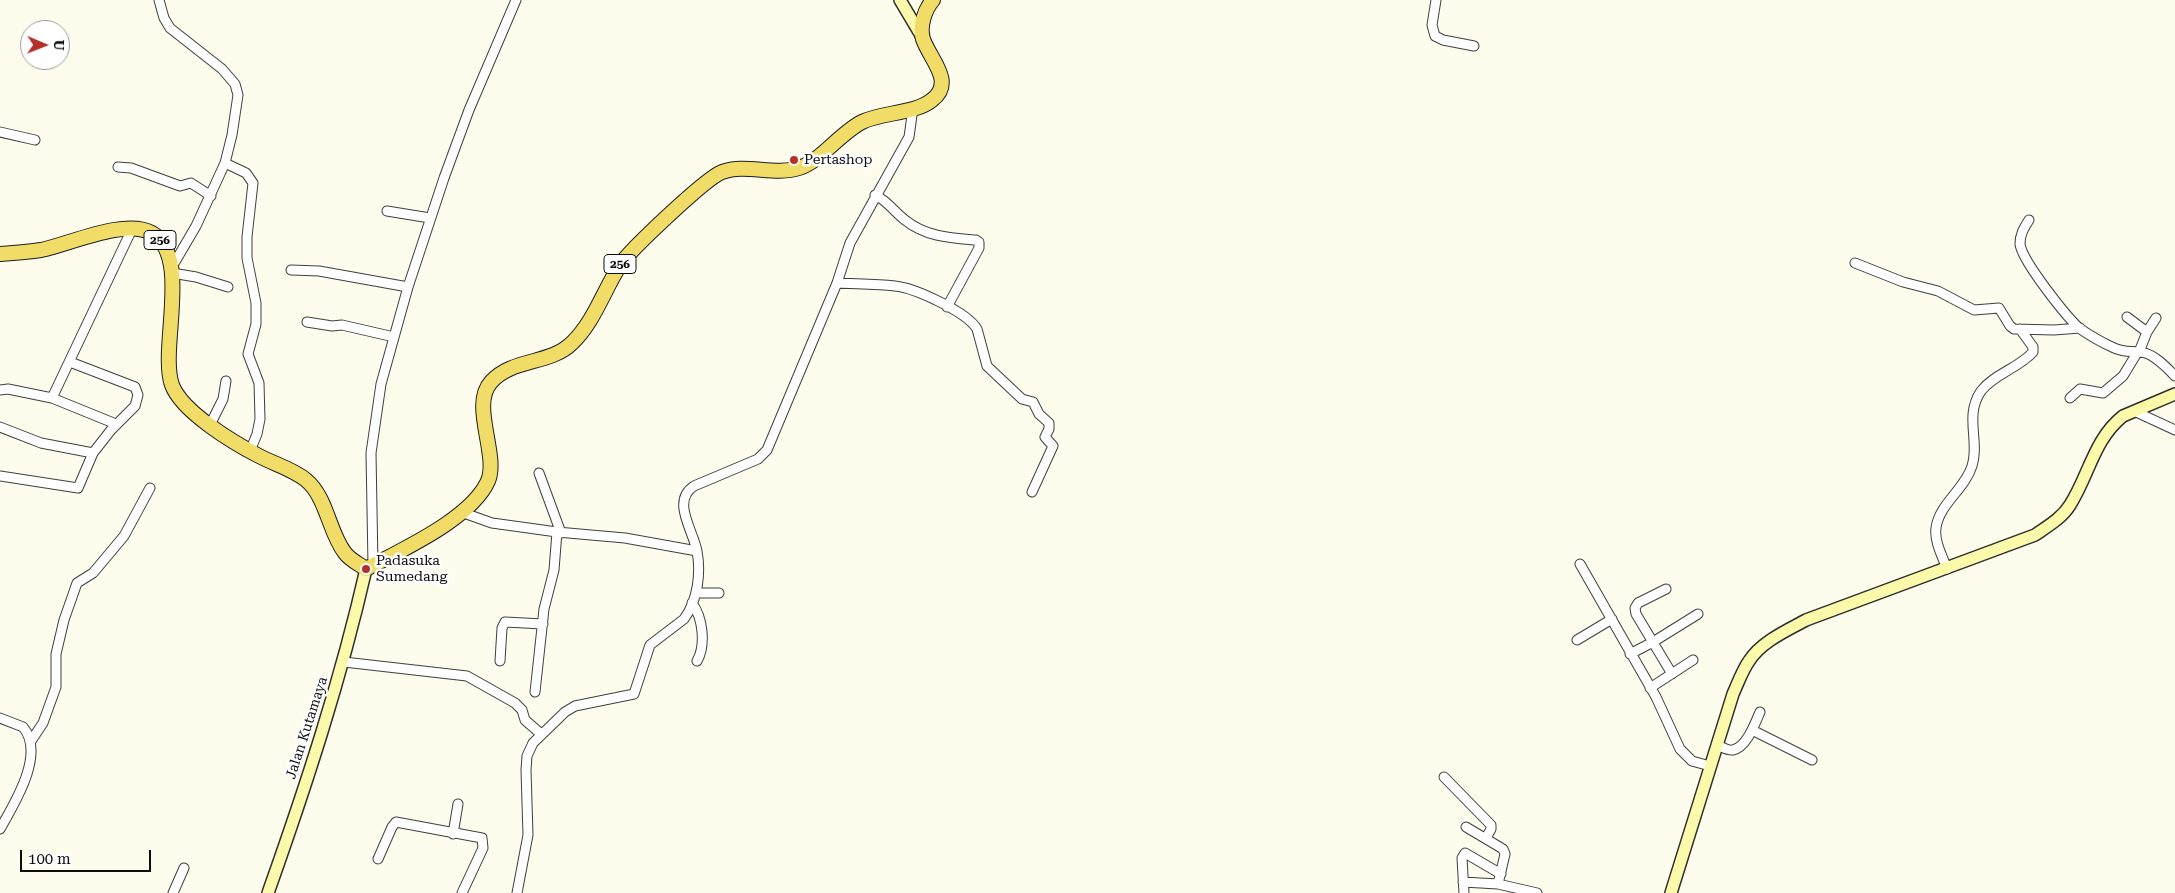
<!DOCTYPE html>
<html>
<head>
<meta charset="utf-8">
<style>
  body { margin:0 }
  #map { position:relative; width:2175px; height:893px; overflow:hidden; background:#fefcec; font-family:"Roboto Serif",serif }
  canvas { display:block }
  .north { position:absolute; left:20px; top:20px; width:50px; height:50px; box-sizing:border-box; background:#fff; border:1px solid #9e9e9e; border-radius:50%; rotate:91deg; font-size:14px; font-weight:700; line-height:20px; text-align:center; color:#0c0c0c }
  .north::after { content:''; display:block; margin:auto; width:18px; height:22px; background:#b5302b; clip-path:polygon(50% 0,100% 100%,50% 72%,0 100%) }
  .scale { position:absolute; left:20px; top:850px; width:131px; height:22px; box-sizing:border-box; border:2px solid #0c0c0c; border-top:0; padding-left:6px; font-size:15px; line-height:18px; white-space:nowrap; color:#0c0c0c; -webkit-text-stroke:4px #fff; paint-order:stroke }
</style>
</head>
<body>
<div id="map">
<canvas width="2175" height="893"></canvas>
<div class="north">U</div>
<div class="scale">100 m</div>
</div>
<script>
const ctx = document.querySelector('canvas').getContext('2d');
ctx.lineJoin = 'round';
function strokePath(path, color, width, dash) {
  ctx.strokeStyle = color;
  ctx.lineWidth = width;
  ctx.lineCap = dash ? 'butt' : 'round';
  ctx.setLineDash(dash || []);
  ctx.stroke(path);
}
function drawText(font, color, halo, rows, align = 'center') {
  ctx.font = font + ' "Roboto Serif",serif';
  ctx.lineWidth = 5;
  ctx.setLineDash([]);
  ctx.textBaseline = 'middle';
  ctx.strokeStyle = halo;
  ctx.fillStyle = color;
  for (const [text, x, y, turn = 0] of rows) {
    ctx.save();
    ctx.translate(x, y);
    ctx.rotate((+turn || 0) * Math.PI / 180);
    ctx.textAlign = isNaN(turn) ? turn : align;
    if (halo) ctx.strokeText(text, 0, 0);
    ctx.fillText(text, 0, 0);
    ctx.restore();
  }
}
const street = new Path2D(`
  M159,0L164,18L170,28L222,69L235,84L238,95L232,135L225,163L196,226L172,267
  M1436,0L1432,25L1435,36L1443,40L1474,46
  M0,132L35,140
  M225,163L246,173L253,183L247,237V258L256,303V324L248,354L259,383L260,419L257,434L250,451
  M118,167L131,168L180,186L191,183L211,196
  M875,195C888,201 894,212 905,220C926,237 951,238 976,240L979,242V248L947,307
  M387,211L430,218
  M2029,220C2024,228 2020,234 2020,244C2022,261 2066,316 2079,328C2089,335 2101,342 2112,347C2126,354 2133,350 2145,353C2156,356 2167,368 2175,376
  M1855,263L1903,282L1938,291L1974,310L1999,308L2010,326L2014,329L2054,330L2080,328
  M291,270L319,271L408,287
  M172,273L196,277L228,287
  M837,283C856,284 876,284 895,286C915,288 967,312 977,329L987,366L1022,399L1033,402L1039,414L1049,423V429L1045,437L1053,446L1032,492
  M2127,317L2147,332
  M307,322L332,326L342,325L394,337
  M2139,352L2147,332L2156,318
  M0,390L8,389L52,398L132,229
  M52,398L116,424
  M2070,398L2080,389L2103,393L2123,376L2137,353
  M2134,411L2175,430
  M210,425L223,399L226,381
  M0,427L41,443L93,453
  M539,473L561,533
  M0,476L78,488L93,453L111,430L135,406L138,395L135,387L70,362
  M461,512L492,523L557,532L554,570L544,609L535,692
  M557,532L625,538L697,551
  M1580,564L1656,697L1680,749L1692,761L1710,766
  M373,565L371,453L381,384L408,287L444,178L469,110L516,0
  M1947,569C1943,557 1934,542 1936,528C1939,504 1965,489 1972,466C1980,441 1964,416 1981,391C1994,374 2019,368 2033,352V347L2020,329
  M1666,589L1638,603L1635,608L1636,614L1672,674
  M696,593H719
  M692,603C703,618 706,645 697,661
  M1577,640L1612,619
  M1630,654L1653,642L1698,614
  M500,661L502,628L505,622L543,624
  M344,662L467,676L515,703L522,710L525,720L541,734
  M1650,688L1693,660
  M0,718L23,727C46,754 14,804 0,829
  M1752,730L1812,760
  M31,741L43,723L56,687V654L64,620L77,583L93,573L124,536L150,488
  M1717,745C1722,747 1728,751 1733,750C1747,747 1755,723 1760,712
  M1444,777L1491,825V829L1486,838
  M1466,827L1503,849L1505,854L1498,884
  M453,834L458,804
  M378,859L392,827L396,822L482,838L483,848L462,893
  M1463,882L1498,884L1537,893
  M173,893L184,868
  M517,893L528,835L526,770L527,756L533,743L565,712L575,706L634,694L650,645L684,619C698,600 701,573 697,551C693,530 671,501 694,486L758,459L767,450L837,283L850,243L909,137L913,108
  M1464,893L1462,858L1465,853L1501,874`);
const secondary = new Path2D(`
  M900,0L922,37
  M268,893C306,786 341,679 366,569
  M1671,893L1733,694C1738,683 1742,671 1749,661C1761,642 1786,631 1806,620L2035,535C2048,526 2062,518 2070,505C2089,475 2094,439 2123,416L2175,394`);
const primary = new Path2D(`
  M0,254C14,253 28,252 41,250C70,244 125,218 152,233C192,257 159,348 172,385C182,412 234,443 259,456C274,464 293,469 306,480C327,497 329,533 345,553C350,560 359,564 366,569C401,550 471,519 488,481C499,455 470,405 491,382C512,358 550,365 572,343C594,322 604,290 620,265C630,250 706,178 722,172C746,163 774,176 799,168C821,161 840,133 862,122C882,112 915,114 932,100C956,82 929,58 923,39C919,26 925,9 933,0`);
const markers = [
  [794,160,5,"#b5302b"],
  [366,569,5,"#b5302b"]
];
const shields = [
  [160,240,32],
  [620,264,32]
];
const shieldNames = [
  ["256",160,240],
  ["256",620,264]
];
const poiNames = [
  ["Pertashop",804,160],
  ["Padasuka",376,561],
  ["Sumedang",376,577]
];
const streetNames = [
  ["Jalan Kutamaya",307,728,-72]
];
strokePath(street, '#3f3f3f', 11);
strokePath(secondary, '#2e2e2e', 14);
strokePath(primary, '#1d1d1d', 16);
strokePath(street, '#fff', 9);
strokePath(secondary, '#fbf9aa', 11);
strokePath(primary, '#f2dc68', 14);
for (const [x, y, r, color] of markers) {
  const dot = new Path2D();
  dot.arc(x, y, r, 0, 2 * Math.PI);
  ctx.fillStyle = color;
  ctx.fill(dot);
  strokePath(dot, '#fff', 2);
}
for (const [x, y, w] of shields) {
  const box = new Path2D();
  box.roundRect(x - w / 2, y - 9.5, w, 19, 4);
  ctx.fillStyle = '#fff';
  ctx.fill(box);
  strokePath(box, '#0c0c0c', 1);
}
drawText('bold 12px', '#0c0c0c', null, shieldNames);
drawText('14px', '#0c0c0c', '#fff', poiNames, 'left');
drawText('14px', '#0c0c0c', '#fff', streetNames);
</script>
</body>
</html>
